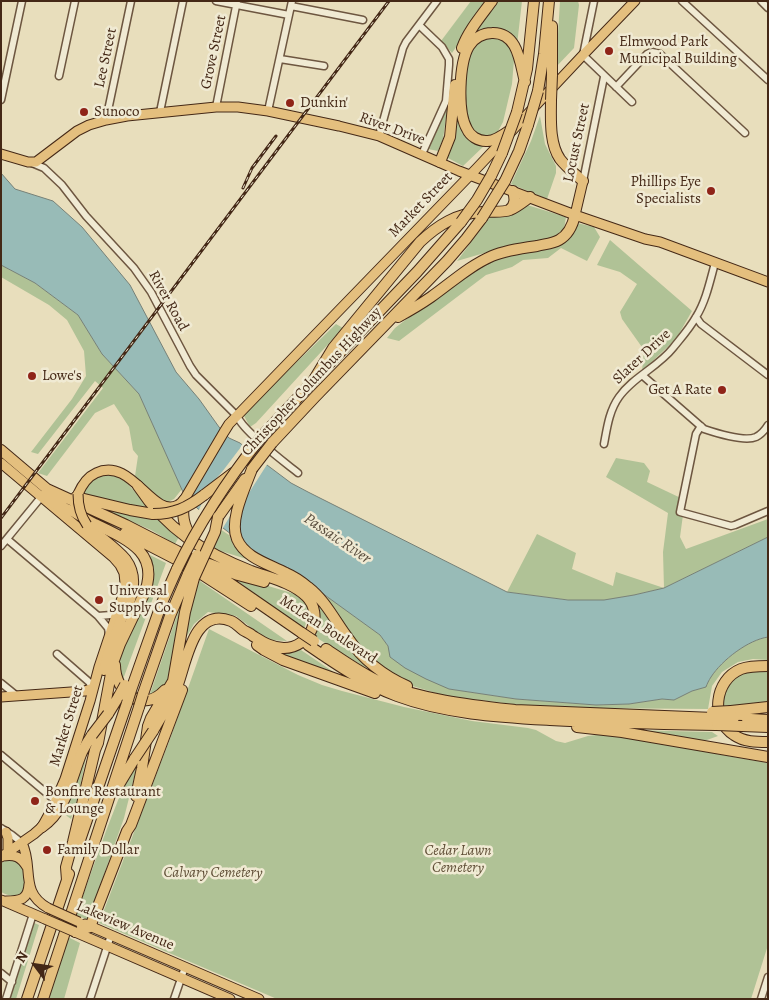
<!DOCTYPE html>
<html>
<head>
<meta charset="utf-8">
<style>
  body { margin:0 }
  #map { position:relative; width:769px; height:1000px; overflow:hidden; background:#e8debc; font-family:Alegreya,serif }
  canvas { display:block }
  .frame { position:absolute; inset:0; border:2px solid #442816; pointer-events:none }
  .north { position:absolute; left:10px; top:940px; width:50px; height:50px; -webkit-text-stroke:4px #f0ead3; paint-order:stroke; rotate:301deg; font-size:14px; font-weight:700; line-height:20px; text-align:center; color:#442816 }
  .north::after { content:''; display:block; margin:auto; width:18px; height:22px; background:#442816; clip-path:polygon(50% 0,100% 100%,50% 72%,0 100%) }
</style>
</head>
<body>
<div id="map">
<canvas width="769" height="1000"></canvas>
<div class="frame"></div>
<div class="north">N</div>
</div>
<script>
const ctx = document.querySelector('canvas').getContext('2d');
ctx.lineJoin = 'round';
function fillPath(path, color) {
  ctx.fillStyle = color;
  ctx.fill(path, 'evenodd');
}
function strokePath(path, color, width, dash) {
  ctx.strokeStyle = color;
  ctx.lineWidth = width;
  ctx.lineCap = dash ? 'butt' : 'round';
  ctx.setLineDash(dash || []);
  ctx.stroke(path);
}
function drawText(font, color, halo, rows, align = 'center') {
  ctx.font = font + ' Alegreya,serif';
  ctx.lineWidth = 5;
  ctx.setLineDash([]);
  ctx.textBaseline = 'middle';
  ctx.strokeStyle = halo;
  ctx.fillStyle = color;
  for (const [text, x, y, turn = 0] of rows) {
    ctx.save();
    ctx.translate(x, y);
    ctx.rotate((+turn || 0) * Math.PI / 180);
    ctx.textAlign = isNaN(turn) ? turn : align;
    if (halo) ctx.strokeText(text, 0, 0);
    ctx.fillText(text, 0, 0);
    ctx.restore();
  }
}
const green = new Path2D(`
  M471,1H488L452,53L441,41Z
  M494,1H522L517,45L501,31L482,29L468,39Z
  M560,1H578L579,5L574,48L556,67Z
  M486,35L500,37L511,47L514,60L512,84L503,122L496,135C494,136 491,137 489,137C463,140 462,92 464,75C465,64 471,52 475,42Z
  M448,104L443,139L438,151L428,149Z
  M456,109L463,133L479,144L485,145L463,166L446,157Z
  M540,116L545,144L556,166V173L547,199L511,184L531,141Z
  M524,204L566,217L564,229L551,239L498,249L457,261L490,217Z
  M577,223L594,227L600,237L587,261L561,248L548,258L523,260L512,267L486,275L399,341L387,338L395,328L472,269L489,259L554,244Z
  M610,240L692,311L676,339L642,371L644,350L622,319L620,312L637,284L620,272L597,265Z
  M1,265L35,283L78,315L102,354L139,394L182,489L174,499L166,503L155,498L149,490L135,476L138,456L133,450L129,427L114,404L95,413L47,476L38,473L103,388L95,381L38,454L31,452L72,399L86,376L84,351L67,320L49,305L1,277Z
  M336,324L343,328L256,423L250,427L243,414Z
  M616,458L644,463L650,471L647,482L685,500L680,537L686,549L768,519V537L664,588L634,595L604,600H569L507,592L537,534L576,553L572,569L613,586L616,572L664,588L663,552L668,513L606,477Z
  M110,474L125,481L152,510L80,496L84,487L96,475Z
  M98,507L160,518L179,537L175,544L151,530Z
  M220,529L229,535L234,546L253,561L211,548Z
  M150,555L166,563L122,682L117,670L120,654L153,577Z
  M228,574L295,594L306,604L308,617L304,629Z
  M197,579L287,641L267,640L236,616L208,612L194,624L184,641Z
  M312,595L341,638L368,669L312,635Z
  M327,596L380,635L388,646L449,689L516,699L596,705L629,704L662,699L674,700L692,691L706,687C707,684 709,680 711,677C722,660 748,640 768,637V660L753,659L738,662L722,672L712,686L708,709L580,708L529,706L446,696L409,685L384,671L361,651L330,605Z
  M182,601L184,602L168,682L163,689L149,697Z
  M209,629L298,675L322,685L342,691L404,707L472,721L528,728L536,730L556,741L565,743L588,736L604,734L768,763V945L751,999H277L99,923L170,739Z
  M298,648L338,675L278,654Z
  M761,670H768V704H749L721,707L725,685L738,674Z
  M628,730L712,732L718,736L704,741Z
  M89,743L78,797L71,819L60,811Z
  M138,762L124,818L88,920L76,915L106,831L122,790Z
  M13,858L23,866L25,885L24,891C17,900 10,896 1,892V863Z
  M32,922L39,925L16,999H8Z
  M68,937L80,943L64,999H48Z`);
const water = new Path2D(`
  M1,173L15,189L53,201L82,227L130,285L176,372L199,399L219,427L229,438L240,443L259,459L291,483L308,492L507,592L568,600H604L634,595L664,588L768,537V637C748,640 722,660 711,677C709,680 707,684 706,687L692,691L674,700L662,699L629,704L596,705L516,699L449,689L426,679L405,668L390,657L388,646L380,635L322,593L308,581L294,572L253,551L197,508L183,492L139,394L102,354L78,315L35,283L1,265Z`);
const pier = new Path2D(`
  M244,443L268,463L245,499L235,541L232,513L221,531L198,512L210,485L222,472Z`);
const minor = new Path2D(`
  M216,1L289,15
  M594,1L583,55L632,102
  M682,1L768,80
  M761,1L768,8
  M291,6L363,20
  M419,25L442,47L449,59V65L446,101L422,154
  M280,59L324,66
  M59,76L75,1
  M616,87L647,54C652,51 655,52 660,54L745,133
  M1,100L22,1
  M216,107L237,1
  M268,111L292,1
  M160,112L183,1
  M106,120L131,1
  M379,136L403,48L406,42L437,1
  M32,163L44,168L62,185L86,216L134,268L151,292L190,366L196,375L237,416C244,432 283,461 298,473
  M583,181L604,77
  M696,317L701,324L768,375
  M642,375L704,429C716,433 745,442 756,437C762,434 765,430 768,425
  M701,426L696,434L680,512L731,526L735,525L768,511
  M604,444C607,428 609,411 619,397C633,377 658,367 673,348C681,338 690,328 696,317C706,301 710,281 715,263
  M7,539L98,616L108,628L109,635
  M1,546L42,496
  M98,616L111,615L118,613
  M57,654L89,682L93,688
  M1,683L17,696
  M1,755L56,801
  M1,828L12,835L22,843
  M1,973L12,982
  M6,999L33,914
  M90,999L111,935
  M174,999L185,967
  M761,999L768,977`);
const major = new Path2D(`
  M1,154L28,162H36L77,131L89,125L106,120L127,116L216,107H238L268,111L339,126L379,136L459,171L575,215L645,239L660,242L768,282
  M575,215L583,181
  M1,463L113,557L120,565L124,573L125,583L124,592L99,667L90,701L65,779L53,807L42,827L34,834L1,857
  M78,494C82,485 87,477 96,473C132,456 152,519 178,505C180,504 182,502 184,500L224,432L229,424L477,168L583,55L635,1
  M87,525C100,537 115,546 126,559C142,580 130,608 116,628
  M1,697L85,691L93,688
  M6,832L8,838V852
  M22,843C34,867 19,892 48,908
  M3,856C15,854 21,857 27,867
  M1,900L45,919
  M6,901C20,901 28,900 29,884
  M85,924L259,999
  M75,932L230,999`);
const highway = new Path2D(`
  M552,26V75
  M462,48C468,31 481,16 492,1
  M538,91L544,54L549,1
  M551,100C551,118 549,143 560,159C566,167 575,174 583,181
  M517,112L527,69L534,1
  M513,128C506,133 495,142 486,141C478,141 470,136 467,129C457,112 459,63 469,46C474,38 483,33 492,33C518,32 520,63 525,82
  M440,162L450,137L455,85
  M491,176L502,153
  M505,181L519,151L528,125
  M509,210C516,205 515,198 513,191
  M398,317C409,311 421,304 431,297C451,283 469,266 492,256C506,250 522,248 537,246C544,244 552,244 559,240C568,235 573,224 575,215
  M327,366L417,272L461,222
  M313,381L333,348L420,242C438,225 457,213 482,212C491,211 502,213 510,210C517,207 523,202 530,197
  M262,436L317,377
  M272,443L315,397L447,261L466,239L482,218
  M1,450L47,489L126,525L177,551L221,577L302,633
  M252,469C245,488 229,520 237,539C245,558 269,564 286,573C293,576 302,582 308,587C326,601 335,621 348,638C362,659 384,676 407,686
  M138,486C167,530 203,552 251,571C270,578 291,582 306,596C325,615 310,648 284,648C272,648 263,642 253,636C250,633 246,632 243,630C239,627 236,623 231,621C191,605 186,669 175,692C169,705 160,718 153,731
  M204,495L233,473
  M42,496L66,509L80,514
  M76,497L130,510L153,514
  M184,500C182,515 183,525 192,538
  M218,517L245,479
  M125,533L189,566L251,606
  M209,564L238,575L264,582
  M257,645L264,650L283,660L375,693
  M308,645C337,665 365,684 397,696C445,714 500,717 550,720C606,723 662,724 717,725
  M326,649C344,661 362,674 382,683C423,700 471,705 515,710L714,718
  M115,665C115,693 143,714 165,690
  M768,666C759,666 749,666 741,669C714,680 710,720 734,735C744,742 756,742 768,742
  M104,670L108,655L120,622
  M131,690L161,605L177,569
  M143,694L170,616L188,574
  M731,711L768,707
  M108,714L119,696
  M734,718L768,720
  M742,726L768,727
  M577,727L622,732L768,757
  M117,788L135,758
  M136,796L142,768L148,726L151,718L173,681L185,612L194,578
  M42,827C67,810 71,778 82,752C85,746 88,741 92,735
  M78,846L127,703
  M67,880L66,867L73,842L95,750L98,743L113,663L120,644L144,594C161,552 126,539 95,524C88,521 81,516 74,512
  M75,932L90,927L127,831L131,825L182,690
  M27,999L69,874
  M43,999L139,707`);
const rail = new Path2D(`
  M243,188L252,168L276,136
  M1,518L389,1`);
const majorBridge = new Path2D(`
  M78,494C78,506 80,515 87,525
  M48,908L79,922
  M45,919L75,932`);
const highwayBridge = new Path2D(`
  M551,100L552,75
  M528,125L538,91
  M502,153L517,112
  M482,218L505,181
  M461,222L477,200L491,176
  M252,469L272,443
  M153,514C174,514 187,508 204,495
  M177,569C200,521 229,478 262,436
  M188,574L197,555
  M194,578L215,532L218,517
  M302,633L314,641
  M119,696L125,685
  M127,703L131,690
  M139,707L143,694
  M712,712L731,711
  M714,718H734
  M717,725L742,726
  M92,735L108,714
  M135,758L153,731`);
const markers = [
  [609,51,5,"#8f2418"],
  [290,103,5,"#8f2418"],
  [84,112,5,"#8f2418"],
  [711,191,5,"#8f2418"],
  [32,376,5,"#8f2418"],
  [722,390,5,"#8f2418"],
  [99,600,5,"#8f2418"],
  [35,801,5,"#8f2418"],
  [47,850,5,"#8f2418"]
];
const poiNames = [
  ["Elmwood Park",619,42],
  ["Municipal Building",619,59],
  ["Dunkin'",300,103],
  ["Sunoco",94,112],
  ["Phillips Eye",701,182,"right"],
  ["Specialists",701,199,"right"],
  ["Lowe's",42,376],
  ["Get A Rate",712,390,"right"],
  ["Universal",109,591],
  ["Supply Co.",109,608],
  ["Bonfire Restaurant",45,792],
  ["& Lounge",45,809],
  ["Family Dollar",57,850]
];
const streetNames = [
  ["Grove Street",214,52,-78],
  ["Lee Street",106,58,-78],
  ["River Drive",392,129,20],
  ["Locust Street",577,143,-78],
  ["Market Street",421,205,-46],
  ["River Road",168,301,61],
  ["Slater Drive",642,357,-43],
  ["Christopher Columbus Highway",312,382,-47],
  ["McLean Boulevard",328,630,33],
  ["Market Street",67,726,-73],
  ["Lakeview Avenue",125,926,23]
];
const parkNames = [
  ["Cedar Lawn",458,851],
  ["Cemetery",458,868],
  ["Calvary Cemetery",213,873]
];
const waterNames = [
  ["Passaic River",337,539,34]
];
fillPath(green, '#b0c296');
fillPath(water, '#98bbb7');
strokePath(water, '#768077', 1);
fillPath(pier, '#e8debc');
strokePath(minor, '#6d5640', 9);
strokePath(major, '#442816', 11);
strokePath(highway, '#442816', 12);
strokePath(minor, '#f0ead3', 6);
strokePath(major, '#e4bf7e', 9);
strokePath(highway, '#e4bf7e', 10);
strokePath(rail, '#442816', 3);
strokePath(rail, '#f0ead3', 1, [4]);
strokePath(majorBridge, '#442816', 11, []);
strokePath(highwayBridge, '#442816', 12, []);
strokePath(majorBridge, '#e4bf7e', 9);
strokePath(highwayBridge, '#e4bf7e', 10);
for (const [x, y, r, color] of markers) {
  const dot = new Path2D();
  dot.arc(x, y, r, 0, 2 * Math.PI);
  ctx.fillStyle = color;
  ctx.fill(dot);
  strokePath(dot, '#f0ead3', 2);
}
drawText('15px', '#442816', '#f0ead3', poiNames, 'left');
drawText('15px', '#442816', '#f0ead3', streetNames);
drawText('italic 15px', '#5f4e36', '#f0ead3', parkNames);
drawText('italic 16px', '#594d3e', '#f0ead3', waterNames);
</script>
</body>
</html>
